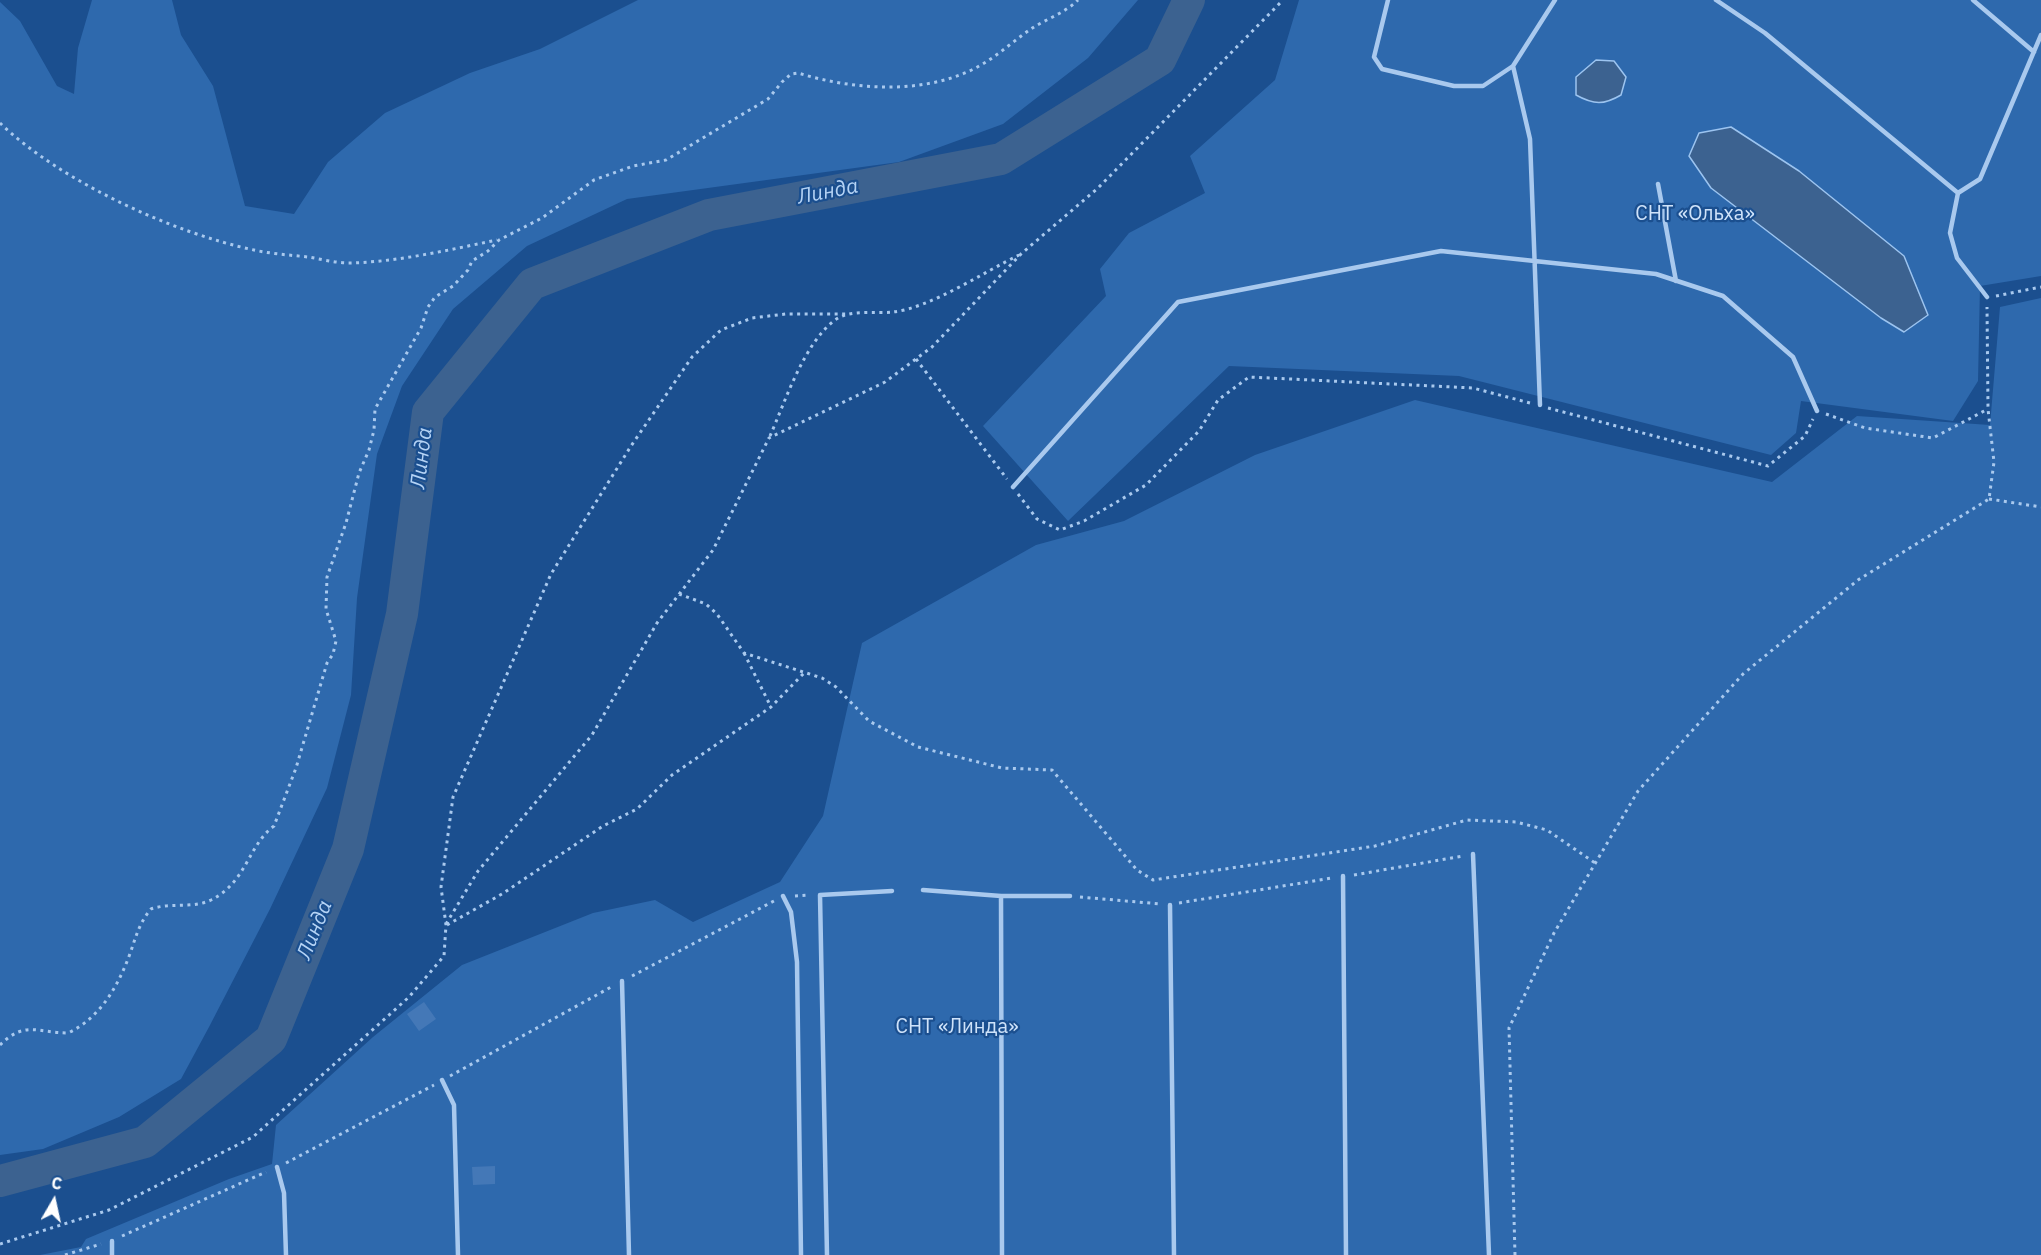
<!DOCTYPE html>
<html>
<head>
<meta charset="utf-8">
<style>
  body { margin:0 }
  #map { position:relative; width:2041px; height:1255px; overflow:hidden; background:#1b4f8f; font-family:"IBM Plex Sans",sans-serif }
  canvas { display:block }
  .north { position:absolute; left:24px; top:1171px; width:60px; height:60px; -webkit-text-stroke:4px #1b4f8f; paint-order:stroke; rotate:9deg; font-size:16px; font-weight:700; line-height:24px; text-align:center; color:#fff }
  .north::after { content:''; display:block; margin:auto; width:21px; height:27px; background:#fff; clip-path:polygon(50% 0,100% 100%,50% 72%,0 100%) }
</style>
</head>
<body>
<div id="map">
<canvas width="2041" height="1255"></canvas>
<div class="north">С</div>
</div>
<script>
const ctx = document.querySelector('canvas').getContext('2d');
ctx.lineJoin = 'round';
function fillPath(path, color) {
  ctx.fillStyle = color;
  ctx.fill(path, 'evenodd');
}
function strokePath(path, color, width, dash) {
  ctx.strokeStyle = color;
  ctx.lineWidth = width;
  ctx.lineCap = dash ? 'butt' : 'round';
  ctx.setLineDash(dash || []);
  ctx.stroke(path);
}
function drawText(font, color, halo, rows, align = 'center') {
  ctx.font = font + ' "IBM Plex Sans",sans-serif';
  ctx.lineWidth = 4.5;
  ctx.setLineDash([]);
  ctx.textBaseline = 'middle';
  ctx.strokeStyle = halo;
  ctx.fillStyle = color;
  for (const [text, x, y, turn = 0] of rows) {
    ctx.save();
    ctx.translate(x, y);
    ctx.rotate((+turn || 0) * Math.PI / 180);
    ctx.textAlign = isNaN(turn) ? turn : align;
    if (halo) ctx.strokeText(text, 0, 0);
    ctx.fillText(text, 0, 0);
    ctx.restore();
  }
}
const green = new Path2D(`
  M92,0H172L181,35L213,86L245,206L294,214L328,162L385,113L470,73L540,49L638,0H1138L1088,58L1003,124L899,162L627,199L527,246L453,309L402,386L377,454L357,598L351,695L327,788L270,909L209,1027L181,1079L119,1117L43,1149L0,1155V2L20,21L57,86L74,94L78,48Z
  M1299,0H2041V276L1980,286L1978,381L1953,421L1801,401L1796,433L1771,455L1459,376L1229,366L1068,521L983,426L1106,296L1100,269L1129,233L1205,193L1190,156L1275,80Z
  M2041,298V1255H40L81,1247L86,1239L229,1179L272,1164L276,1125L373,1037L462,965L593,913L655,900L693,922L780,882L823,816L862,643L1036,545L1124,521L1255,455L1415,400L1772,482L1857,416L1990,425L2000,307Z`);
const water = new Path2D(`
  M1596,60L1614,61L1626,77L1621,95C1604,105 1594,105 1576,95V77Z
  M1731,127L1799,171L1904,256L1928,315L1904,332L1881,318L1711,188L1689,156L1699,133Z`);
const river = new Path2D(`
  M0,1181L145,1142L271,1039L348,849L402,614L428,412L532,284L709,215L1001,159L1160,60L1189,0`);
const building = new Path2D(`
  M424,1002L436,1019L419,1031L407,1014Z
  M495,1166V1184L473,1185L472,1167Z`);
const path = new Path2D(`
  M0,123C60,181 173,233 254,250C272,254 290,255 308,257C321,259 335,263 349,263C398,262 448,250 497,240
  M1996,296L2041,287
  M916,359L1007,479
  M1548,408L1768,466L1805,436L1813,419
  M1826,414L1865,428L1933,438L1988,409
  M770,436C785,402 804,343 835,320C850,309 875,314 893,312C930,308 984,272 1019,255
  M1018,494L1037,519L1060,530L1084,521L1146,485L1199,431L1218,400L1249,377L1473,388L1530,403
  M1989,499L2041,507
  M679,594L706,604L717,614L744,653L822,678L836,687L869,721L918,747L1002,768L1052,770L1137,870L1153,880L1375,846L1467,820L1516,822L1547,830L1595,863
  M744,653L771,707
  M1354,875L1463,856
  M795,896L809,895
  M1080,897L1161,904
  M1179,903L1332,878
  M446,924L478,871L592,735L657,623L713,550L769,438L885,382L932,347L1021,254L1098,188L1283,0
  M447,925L502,894L603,826L637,809L672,775L771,707L805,672
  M632,976L774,901
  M0,1045C25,1020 38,1033 68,1033C98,1019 116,990 128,959C135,941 138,924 151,909C171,902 192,909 211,900C247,882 248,845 274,826L296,768L327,663L333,654L336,641L326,609L327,577L346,523L359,473L369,450L374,430L375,409L421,328L428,307L435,297L453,286L468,270L472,261L488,251L499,240L542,218L594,180L633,166L666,160L768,99L782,82L791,74L798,73C857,91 932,96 986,62C1002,52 1016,39 1031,29C1046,19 1065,13 1078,0
  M450,1076L613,986
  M286,1163L434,1085
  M122,1236L266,1172
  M0,1244L109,1210L253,1137L409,997L444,956L446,925L441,887L453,797L551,574L631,446L692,357L721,330L752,318L786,314H850
  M65,1255L101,1244
  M1515,1255L1509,1028L1554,933L1638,791L1743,674L1858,580L1989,499L1994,462L1988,409L1987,307`);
const lane = new Path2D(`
  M1388,0L1374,57L1382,69L1454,86H1483L1513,66L1555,0
  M1716,0L1765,33L1958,193
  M1973,0L2034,52
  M1513,66L1530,139L1540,405
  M1658,184L1676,281
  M1987,297L1957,258L1950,233L1958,193L1980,179L2041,35
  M1013,487L1178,302L1441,251L1656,274L1723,296L1793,357L1817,411
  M1473,854L1489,1255
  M1343,876L1346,1255
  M923,890L1001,896H1070
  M783,896L791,912L797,962L801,1255
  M1001,896L1002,1255
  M1170,905L1174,1255
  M622,981L629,1255
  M442,1080L454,1105L458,1255
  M277,1167L284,1193L286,1255
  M112,1241V1255
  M827,1255L820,895L892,891`);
const parkNames = [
  ["СНТ «Ольха»",1695,214],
  ["СНТ «Линда»",957,1027]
];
const waterNames = [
  ["Линда",828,192,-11],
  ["Линда",422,458,-83],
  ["Линда",315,930,-68]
];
fillPath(green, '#2e69ad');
fillPath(water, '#3c6290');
strokePath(water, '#9cc4f0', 1.5);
strokePath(river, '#3c6290', 32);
fillPath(building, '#4478b7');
strokePath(path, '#a9c9ee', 3, [3, 4.5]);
strokePath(lane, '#a9c9ee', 4.5);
drawText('20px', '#cfe3fa', '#1b4f8f', parkNames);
drawText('italic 21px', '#b5d3f5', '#1b4f8f', waterNames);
</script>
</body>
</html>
